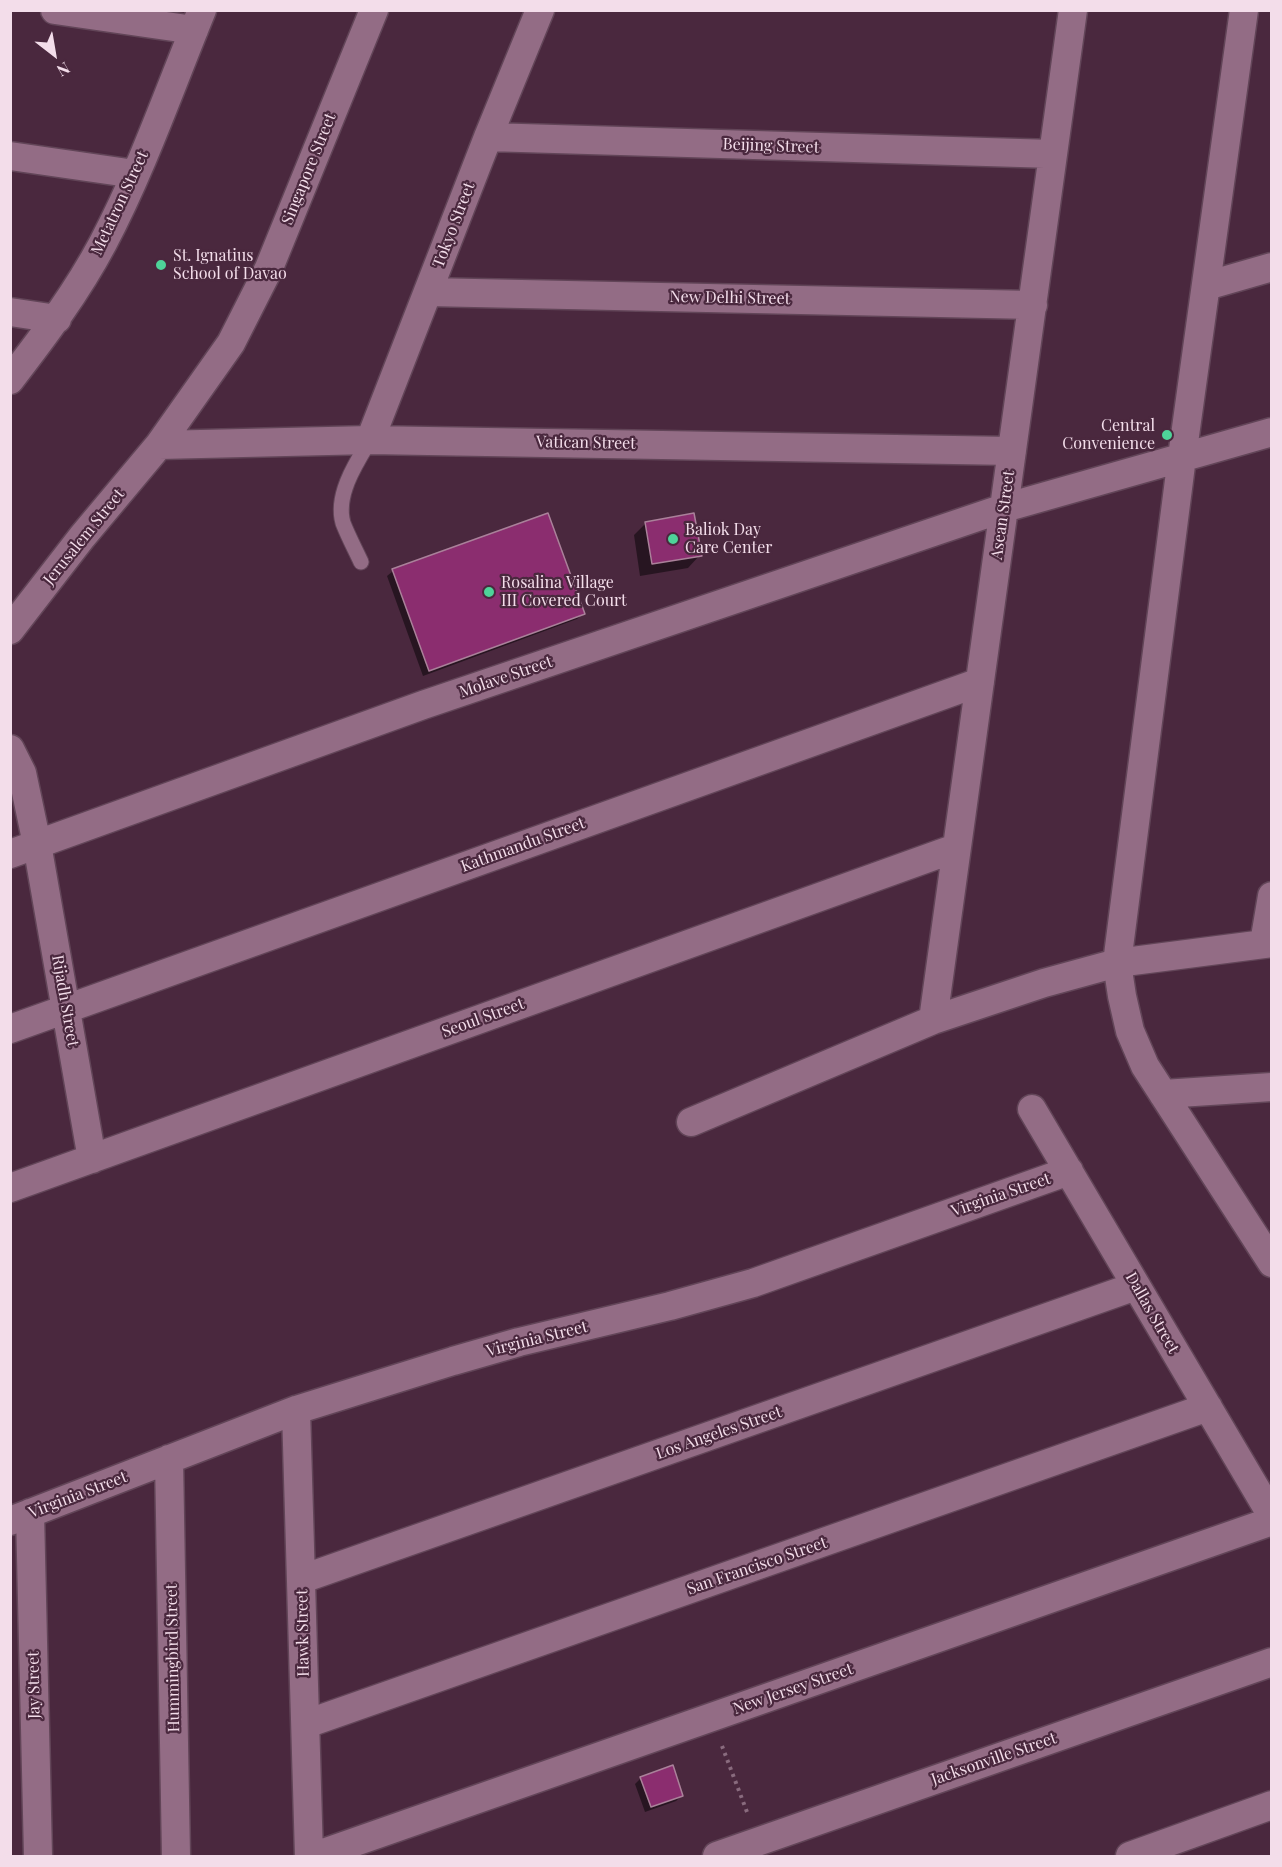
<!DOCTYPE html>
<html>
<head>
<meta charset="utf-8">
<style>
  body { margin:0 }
  #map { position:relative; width:1282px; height:1867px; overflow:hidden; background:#4a283e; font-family:"Playfair Display",serif }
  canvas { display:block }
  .frame { position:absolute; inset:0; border:12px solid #f3ddea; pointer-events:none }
  .north { position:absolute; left:24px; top:24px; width:60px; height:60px; -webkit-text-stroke:4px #4a283e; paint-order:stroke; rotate:149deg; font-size:16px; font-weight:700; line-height:24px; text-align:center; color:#f3ddea }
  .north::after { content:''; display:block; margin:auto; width:21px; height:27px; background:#f3ddea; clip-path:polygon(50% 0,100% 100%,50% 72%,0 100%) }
</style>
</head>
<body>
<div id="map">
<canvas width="1282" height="1867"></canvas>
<div class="frame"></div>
<div class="north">N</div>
</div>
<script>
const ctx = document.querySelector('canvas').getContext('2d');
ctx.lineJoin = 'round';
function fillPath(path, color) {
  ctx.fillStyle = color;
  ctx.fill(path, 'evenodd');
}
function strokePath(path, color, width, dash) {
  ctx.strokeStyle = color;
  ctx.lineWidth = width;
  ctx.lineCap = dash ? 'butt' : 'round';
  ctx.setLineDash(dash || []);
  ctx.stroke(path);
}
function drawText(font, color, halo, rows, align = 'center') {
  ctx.font = font + ' "Playfair Display",serif';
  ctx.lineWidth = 4.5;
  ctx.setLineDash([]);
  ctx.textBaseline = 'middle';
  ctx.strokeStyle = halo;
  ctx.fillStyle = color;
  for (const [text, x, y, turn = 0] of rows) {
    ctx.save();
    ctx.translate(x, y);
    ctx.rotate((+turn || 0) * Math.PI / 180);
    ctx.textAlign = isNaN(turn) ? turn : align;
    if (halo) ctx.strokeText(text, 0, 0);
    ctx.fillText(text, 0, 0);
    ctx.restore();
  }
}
const shadow = new Path2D(`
  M646,523L700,555L688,568L640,576L634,535Z
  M393,571L583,614L577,619L423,676L387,576Z
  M641,1778L682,1795L676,1801L645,1812L635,1784Z`);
const building = new Path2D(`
  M548,513L585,614L429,671L392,569Z
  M694,513L702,556L652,564L645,522Z
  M673,1765L683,1796L651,1807L640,1777Z`);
const path = new Path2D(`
  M722,1746L747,1812`);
const lane = new Path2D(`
  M361,562C355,549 348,536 343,523C335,495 356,463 370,440`);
const street = new Path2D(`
  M55,10L194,30
  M1244,10L1182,457L1117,963L1122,996L1130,1031L1145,1066L1272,1263
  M488,137L1053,154
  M10,156L135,174
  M1206,286L1272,267
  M428,292L1033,305
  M10,312L57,319
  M10,380C44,336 77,292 103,243C142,169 170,88 202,10
  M370,440L488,137L540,10
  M159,445L370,440L1012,451
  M10,630L82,537L159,445L231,343L269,268L374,10
  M10,749L22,773L37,844L92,1159
  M10,854L423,705L1004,508L1272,432
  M1264,943L1272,896
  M933,1020L1073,10
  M10,1029L980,682
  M1163,1094L1272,1087
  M1032,1109L1272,1516
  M691,1122L933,1020L1044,983L1117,963L1272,943
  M10,1188L956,848
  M296,1410L309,1856
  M169,1459L176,1856
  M30,1513L38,1856
  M10,1521L296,1410L453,1361L519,1342L670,1306L753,1283L1069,1171
  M302,1579L1136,1286
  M306,1724L1208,1407
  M315,1856L1272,1521
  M717,1856L1272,1662
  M1130,1856L1272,1805`);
const markers = [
  [161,265,6,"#4ed399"],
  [1167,435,6,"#4ed399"],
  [673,539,6,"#4ed399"],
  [489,592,6,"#4ed399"]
];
const streetNames = [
  ["Beijing Street",771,146,2],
  ["Singapore Street",309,169,-68],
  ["Metatron Street",120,203,-65],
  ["Tokyo Street",454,225,-69],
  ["New Delhi Street",730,298,1],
  ["Vatican Street",586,443,1],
  ["Asean Street",1003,515,-82],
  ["Jerusalem Street",84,537,-51],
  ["Molave Street",506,677,-19],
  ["Kathmandu Street",523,845,-20],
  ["Rijadh Street",65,1001,80],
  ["Seoul Street",483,1018,-20],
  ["Virginia Street",1001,1195,-19],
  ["Dallas Street",1152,1313,60],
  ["Virginia Street",537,1339,-14],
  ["Los Angeles Street",719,1433,-19],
  ["Virginia Street",78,1495,-21],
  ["San Francisco Street",757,1566,-19],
  ["Hawk Street",303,1633,-91],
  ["Hummingbird Street",173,1658,-91],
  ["Jay Street",34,1685,-91],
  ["New Jersey Street",793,1689,-19],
  ["Jacksonville Street",994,1759,-19]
];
const poiNames = [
  ["St. Ignatius",173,256],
  ["School of Davao",173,274],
  ["Central",1155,426,"right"],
  ["Convenience",1155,444,"right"],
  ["Baliok Day",685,530],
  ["Care Center",685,548],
  ["Rosalina Village",501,583],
  ["III Covered Court",501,601]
];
fillPath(shadow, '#0007');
fillPath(building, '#8b2d6f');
strokePath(building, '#aa819a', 1.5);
strokePath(lane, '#624558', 17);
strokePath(street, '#624558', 31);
strokePath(path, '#896b7e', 4, [3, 4.5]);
strokePath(lane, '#936c85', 15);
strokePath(street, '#936c85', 28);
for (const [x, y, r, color] of markers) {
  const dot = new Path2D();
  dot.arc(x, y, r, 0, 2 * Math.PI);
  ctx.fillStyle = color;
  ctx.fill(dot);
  strokePath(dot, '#4a283e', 2);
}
drawText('16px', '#f3ddea', '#4a283e', streetNames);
drawText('16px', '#f3ddea', '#4a283e', poiNames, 'left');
</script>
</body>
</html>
